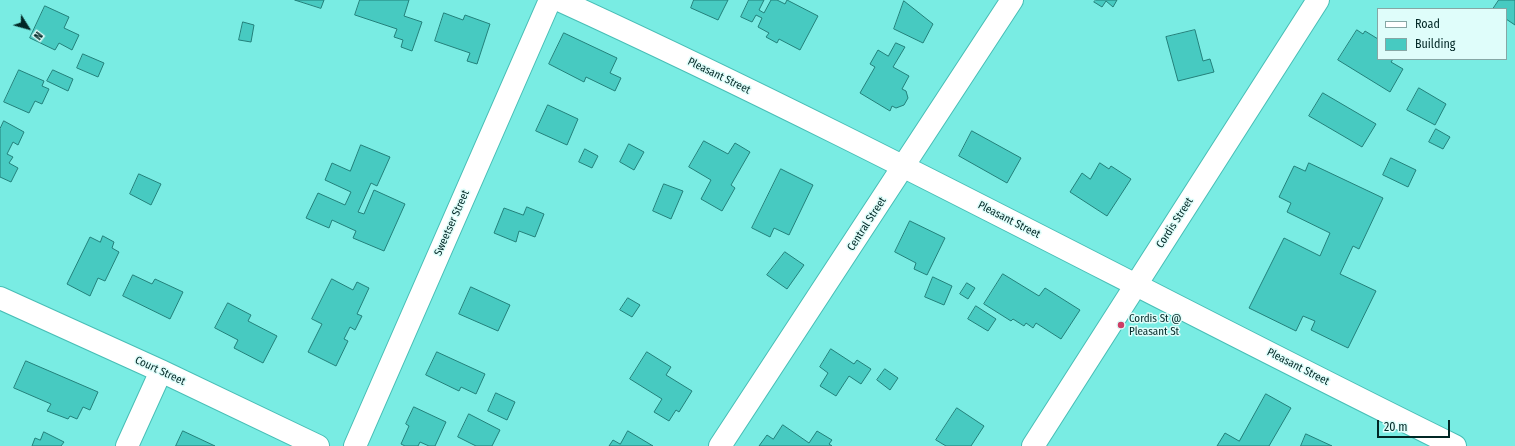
<!DOCTYPE html>
<html>
<head>
<meta charset="utf-8">
<style>
  body { margin:0 }
  #map { position:relative; width:1515px; height:446px; overflow:hidden; background:#79ece3; font-family:"Fira Sans Condensed",sans-serif }
  canvas { display:block }
  .legend { position:absolute; left:1377px; top:8px; width:130px; height:52px; box-sizing:border-box; background:#dffdfa; border:1px solid #86a7a5; margin:0; padding:5px 7px; list-style:none; font-size:12px; color:#012725 }
  .legend li { display:flex; align-items:center; gap:8px; height:20px }
  .legend b { width:20px; border:1px solid #86a7a5 }
  .north { position:absolute; left:8px; top:8px; width:40px; height:40px; -webkit-text-stroke:3px #dffdfa; paint-order:stroke; rotate:127deg; font-size:11px; font-weight:700; line-height:16px; text-align:center; color:#012725 }
  .north::after { content:''; display:block; margin:auto; width:14px; height:18px; background:#012725; clip-path:polygon(50% 0,100% 100%,50% 72%,0 100%) }
  .scale { position:absolute; left:1377px; top:420px; width:73px; height:18px; box-sizing:border-box; border:2px solid #012725; border-top:0; padding-left:5px; font-size:12px; line-height:14px; white-space:nowrap; color:#012725; -webkit-text-stroke:3px #dffdfa; paint-order:stroke }
</style>
</head>
<body>
<div id="map">
<canvas width="1515" height="446"></canvas>
<ul class="legend">
<li><b style="height:5px;background:#fff"></b>Road</li>
<li><b style="height:11px;background:#47cac1"></b>Building</li>
</ul>
<div class="north">N</div>
<div class="scale">20 m</div>
</div>
<script>
const ctx = document.querySelector('canvas').getContext('2d');
ctx.lineJoin = 'round';
function fillPath(path, color) {
  ctx.fillStyle = color;
  ctx.fill(path, 'evenodd');
}
function strokePath(path, color, width, dash) {
  ctx.strokeStyle = color;
  ctx.lineWidth = width;
  ctx.lineCap = dash ? 'butt' : 'round';
  ctx.setLineDash(dash || []);
  ctx.stroke(path);
}
function drawText(font, color, halo, rows, align = 'center') {
  ctx.font = font + ' "Fira Sans Condensed",sans-serif';
  ctx.lineWidth = 3;
  ctx.setLineDash([]);
  ctx.textBaseline = 'middle';
  ctx.strokeStyle = halo;
  ctx.fillStyle = color;
  for (const [text, x, y, turn = 0] of rows) {
    ctx.save();
    ctx.translate(x, y);
    ctx.rotate((+turn || 0) * Math.PI / 180);
    ctx.textAlign = isNaN(turn) ? turn : align;
    if (halo) ctx.strokeText(text, 0, 0);
    ctx.fillText(text, 0, 0);
    ctx.restore();
  }
}
const building = new Path2D(`
  M295,0H324L321,8Z
  M360,0H409L404,16L422,22L412,51L401,47L403,40L394,37L397,29L355,15Z
  M694,0H728L718,20L691,8Z
  M749,0H764L759,10L764,13L771,0H777L785,4L787,0L818,16L800,50L779,39L777,43L766,37L769,33L758,27L762,18L756,15L752,22L741,17Z
  M1096,0H1117L1113,7L1106,1L1102,7L1094,2Z
  M1499,0H1515V25L1506,19V9H1493Z
  M904,1L933,24L923,43L894,29Z
  M45,6L69,17L64,28L79,35L72,50L59,43L55,50L30,38Z
  M444,13L463,20L465,15L490,24L477,64L467,61L470,53L435,41Z
  M243,22L254,25L251,42L239,40Z
  M1195,30L1203,61L1210,59L1214,72L1178,81L1166,37Z
  M1357,30L1363,34L1365,31L1378,39V59H1393L1391,62L1403,69L1390,92L1338,60Z
  M564,33L617,58L610,73L621,78L615,91L586,77L584,82L549,64Z
  M896,43L905,47L893,67L909,76L902,89L906,91L908,98L904,105L896,108L892,106L890,111L860,93L875,67L870,64L878,50L888,56Z
  M83,54L104,63L98,77L77,68Z
  M19,70L44,81L42,86L49,89L42,104L35,101L29,113L4,102Z
  M53,70L73,79L68,91L47,81Z
  M1419,88L1446,104L1435,125L1407,110Z
  M1323,93L1376,124L1362,147L1309,116Z
  M548,105L578,119L567,145L536,131Z
  M4,121L24,132L18,145L13,142L7,154L13,157L9,163L18,168L11,182L0,177V129Z
  M1436,129L1450,137L1443,149L1429,142Z
  M972,131L1021,158L1007,183L959,156Z
  M704,141L728,154L735,143L750,152L731,185L735,188L722,211L701,199L711,180L689,167Z
  M629,144L644,152L634,170L620,162Z
  M361,145L390,157L377,186L371,183L358,212L364,214L374,190L405,204L384,251L353,238L356,231L332,220L329,228L306,218L318,193L345,205L351,192L325,180L332,163L350,171Z
  M585,149L598,156L592,168L579,162Z
  M1391,158L1416,170L1408,187L1383,175Z
  M1100,163L1109,169L1111,166L1131,179L1107,216L1070,192L1082,173L1090,179Z
  M1309,163L1383,198L1359,249L1353,246L1340,274L1376,291L1348,348L1311,330L1315,321L1303,316L1296,331L1249,308L1284,238L1320,256L1330,233L1287,212L1291,203L1279,197L1294,166L1305,171Z
  M781,169L813,185L789,235L774,228L770,237L752,228Z
  M139,174L161,184L151,205L130,194Z
  M664,184L683,191L671,219L653,211Z
  M527,207L544,214L535,237L519,231L516,242L494,233L504,208L523,215Z
  M910,221L945,238L927,275L914,269L916,263L895,252Z
  M103,236L114,242L112,248L119,252L105,281L98,278L90,296L67,284L90,237L100,242Z
  M785,252L804,265L787,289L767,275Z
  M1003,274L1039,296L1045,288L1080,310L1061,339L1036,323L1033,328L1026,323L1024,326L1013,319L1011,321L984,304Z
  M133,275L152,284L155,279L183,292L170,319L123,296Z
  M933,277L952,286L944,305L925,297Z
  M332,279L353,290L357,282L369,288L357,314L362,316L355,330L350,327L344,339L348,341L336,366L308,352L322,324L312,319Z
  M967,283L975,288L968,299L960,294Z
  M471,287L510,305L498,331L459,314Z
  M628,298L640,305L632,317L620,310Z
  M228,303L251,315L248,321L277,336L263,363L234,348L238,340L215,328Z
  M976,306L996,319L988,331L968,319Z
  M831,349L854,364L857,360L871,369L861,384L849,376L836,396L820,386L828,373L820,367Z
  M437,352L485,374L476,394L461,387L459,391L426,375Z
  M647,352L671,367L666,375L692,391L679,412L676,410L669,421L654,412L662,399L630,379Z
  M26,361L98,392L90,410L83,407L77,419L70,416L68,419L47,411L51,404L14,388Z
  M885,369L898,378L890,390L877,380Z
  M496,393L515,402L507,420L488,411Z
  M1266,394L1291,408L1269,446H1217L1225,433L1239,441Z
  M414,407L446,422L435,446H429L420,442L418,446H405L401,444L409,426L406,424Z
  M957,408L984,426L971,446H946L936,440Z
  M469,414L500,430L492,446H476L458,437Z
  M783,425L809,443L817,431L832,440L829,444L832,446H759L767,435L773,439Z
  M183,431L215,446H176Z
  M628,431L653,446H609L613,440L620,444Z
  M44,432L64,442L61,446H32L35,438L40,440Z
  M1306,434L1332,446H1301Z`);
const street = new Path2D(`
  M559,0C863,139 1156,299 1455,446
  M0,298L161,371L318,446
  M127,446L161,371
  M355,446L550,0
  M720,446L1012,0
  M1033,446L1318,0`);
const markers = [
  [1121,325,4,"#cd3e65"]
];
const streetNames = [
  ["Pleasant Street",719,76,26],
  ["Pleasant Street",1009,220,27],
  ["Sweetser Street",452,223,-66],
  ["Cordis Street",1175,223,-57],
  ["Central Street",867,224,-57],
  ["Pleasant Street",1298,367,27],
  ["Court Street",160,371,25]
];
const poiNames = [
  ["Cordis St @",1129,319],
  ["Pleasant St",1129,332]
];
fillPath(building, '#47cac1');
strokePath(building, '#23807a', 1);
strokePath(street, '#48beb6', 24);
strokePath(street, '#fff', 22);
for (const [x, y, r, color] of markers) {
  const dot = new Path2D();
  dot.arc(x, y, r, 0, 2 * Math.PI);
  ctx.fillStyle = color;
  ctx.fill(dot);
  strokePath(dot, '#dffdfa', 1.5);
}
drawText('11px', '#012725', '#dffdfa', streetNames);
drawText('11px', '#012725', '#dffdfa', poiNames, 'left');
</script>
</body>
</html>
